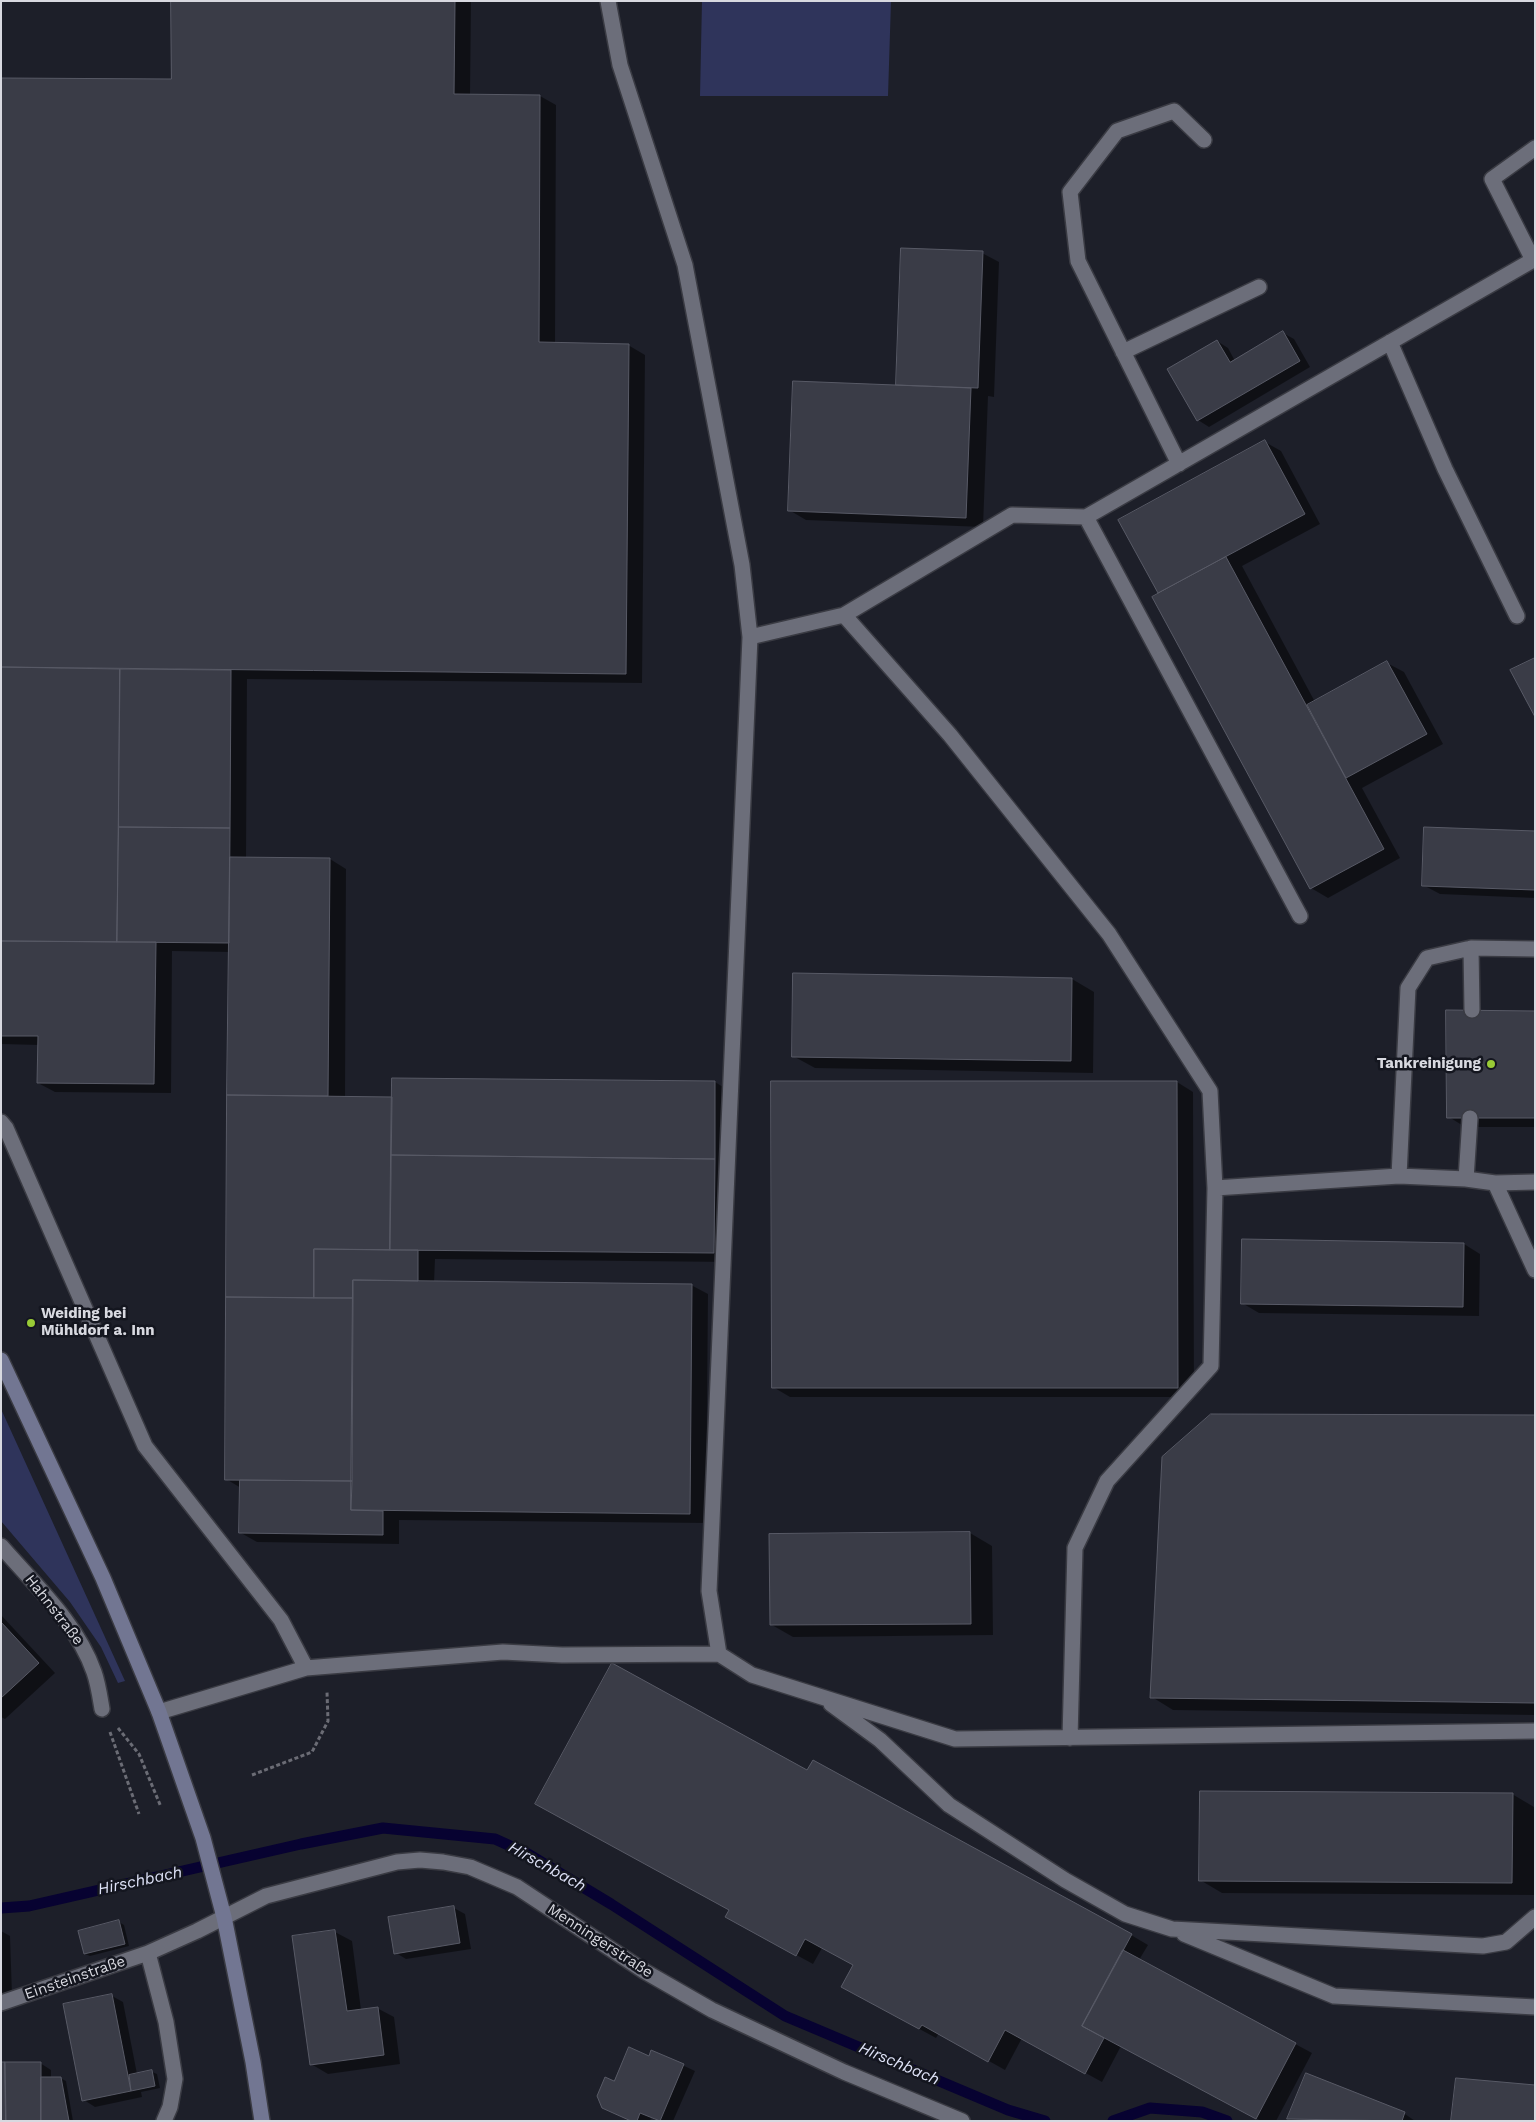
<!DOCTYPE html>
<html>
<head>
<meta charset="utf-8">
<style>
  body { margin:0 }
  #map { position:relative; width:1536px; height:2122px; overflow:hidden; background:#1d1f29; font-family:"Work Sans",sans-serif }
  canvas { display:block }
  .frame { position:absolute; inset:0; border:2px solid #d8d9e0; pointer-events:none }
</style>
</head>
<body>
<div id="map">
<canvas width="1536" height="2122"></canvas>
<div class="frame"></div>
</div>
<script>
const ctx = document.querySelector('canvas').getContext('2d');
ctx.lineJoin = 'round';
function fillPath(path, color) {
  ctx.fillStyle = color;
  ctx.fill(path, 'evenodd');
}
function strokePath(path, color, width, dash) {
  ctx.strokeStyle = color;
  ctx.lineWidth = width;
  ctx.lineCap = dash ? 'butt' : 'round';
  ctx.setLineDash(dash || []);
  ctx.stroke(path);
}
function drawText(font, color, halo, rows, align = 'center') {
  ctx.font = font + ' "Work Sans",sans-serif';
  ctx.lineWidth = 5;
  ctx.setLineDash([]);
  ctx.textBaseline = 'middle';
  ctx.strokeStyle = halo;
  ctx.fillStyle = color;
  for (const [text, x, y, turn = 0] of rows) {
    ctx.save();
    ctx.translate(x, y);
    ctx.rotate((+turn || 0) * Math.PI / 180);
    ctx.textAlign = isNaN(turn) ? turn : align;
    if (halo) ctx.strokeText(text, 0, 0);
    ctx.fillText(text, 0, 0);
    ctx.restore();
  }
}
const green = new Path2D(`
  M702,1H891L888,96H700Z
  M1,1409L125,1681L118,1683L101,1647L70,1602L1,1521Z`);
const shadow = new Path2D(`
  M172,1H471L470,95L540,96L556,105L555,344L628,345L645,355L642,683L247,679L246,859H330L346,869L345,1098H393L715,1082L731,1092L730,1262L435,1259L434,1283L691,1285L708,1294L706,1523L399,1520V1544L257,1542L241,1533V1488L226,1479L230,952L172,951L171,1093L55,1092L38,1083L39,1045L1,1044V79L172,81Z
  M902,249L982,253L999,262L994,397L988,396L983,527L806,520L789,510L897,386Z
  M1283,333L1294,339L1310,367L1209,427L1198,420L1217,341L1228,348L1235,361Z
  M1265,442L1281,451L1320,524L1242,566L1315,702L1387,663L1404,672L1443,744L1362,788L1400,858L1328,898L1311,888L1160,594L1120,520Z
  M1535,832V898L1440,894L1423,885Z
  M794,974L1072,979L1094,992L1093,1073L815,1068L793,1056Z
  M1535,1012V1127H1465L1449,1117Z
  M1177,1082L1193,1092L1194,1397H790L773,1387Z
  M1464,1244L1480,1254L1479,1316L1259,1313L1242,1303Z
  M1535,1416V1715L1173,1710L1152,1697Z
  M970,1533L992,1546L993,1635L793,1637L772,1625Z
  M1,1615L55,1673L5,1719L1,1717Z
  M808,1771L1131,1935L1148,1945L1139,1960L1312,2053L1276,2121H1261L1121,2046L1102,2082L1022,2038L1005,2070L939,2033L936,2038L859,1996L854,1965L822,1948L813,1964L743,1926Z
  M1512,1794L1534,1807V1895L1222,1893L1200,1880Z
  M454,1908L465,1914L471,1949L406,1959L396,1953Z
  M119,1922L124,1925L129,1946L90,1956L85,1954Z
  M1,1931L10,1936L12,1995H1Z
  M335,1932L352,1941L361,2010L377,2008L394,2017L400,2064L328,2074L311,2064Z
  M112,1996L123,2002L137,2074L152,2072L157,2074L160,2088L141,2092L142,2097L95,2107L84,2100Z
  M652,2051L695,2071L673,2121H658L651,2118L650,2121H630L603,2107L615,2082L650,2057Z
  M40,2063L51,2070V2078H60L66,2081L73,2121H1Z
  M1306,2075L1405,2114L1415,2121H1292L1289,2119Z`);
const stream = new Path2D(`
  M1,1908L29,1906L301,1844L383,1828L495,1839L528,1854L611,1904L785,2016L1008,2110L1045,2121
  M1113,2121L1150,2108L1202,2112L1227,2121`);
const building = new Path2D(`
  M171,1H455L454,94L540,95L539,342L629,344L626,674L1,667V78L171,79Z
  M901,248L983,251L978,388L896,385Z
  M1283,331L1300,361L1197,421L1167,369L1217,340L1230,362Z
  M793,381L971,388L966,518L788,511Z
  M1265,440L1305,514L1158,593L1118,520Z
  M1226,557L1384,849L1310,889L1152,597Z
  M1535,658V717L1510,670Z
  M1387,661L1427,734L1346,778L1307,705Z
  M1,667L120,669L117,942L1,941Z
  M120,669L231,670L230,828L119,827Z
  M119,827L230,828L229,943L117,942Z
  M1424,827L1535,831V890L1422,886Z
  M230,857L330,858L328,1096L227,1095Z
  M1,941L156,942L154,1084L37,1083L38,1036H1Z
  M793,973L1072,978L1071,1061L792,1057Z
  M1446,1010L1535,1011V1118H1447Z
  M392,1078L715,1081V1159L391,1155Z
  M771,1081H1177L1178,1388H772Z
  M227,1095L392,1097L390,1250L314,1249V1298L226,1297Z
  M391,1155L715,1159L714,1253L390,1250Z
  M1242,1239L1464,1243L1463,1307L1241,1304Z
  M314,1249L418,1250V1281L353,1280V1298H314Z
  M353,1280L692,1284L690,1514L351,1510Z
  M226,1297L353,1298L352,1481L225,1480Z
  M1211,1414L1535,1415V1703L1150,1698L1162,1457Z
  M240,1480L352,1481L351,1510L383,1511V1535L239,1533Z
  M970,1532L971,1624L770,1625L769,1534Z
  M1,1622L39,1663L1,1698Z
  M612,1663L807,1770L813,1760L1132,1934L1082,2026L1104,2038L1085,2074L1005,2030L988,2062L922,2025L919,2029L841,1987L853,1965L805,1939L796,1956L725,1917L729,1910L535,1804Z
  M1200,1791L1513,1793L1512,1883L1199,1881Z
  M454,1906L460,1943L394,1954L388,1917Z
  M119,1920L125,1944L84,1954L78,1931Z
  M335,1930L347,2011L378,2007L384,2055L310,2065L292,1936Z
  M1123,1950L1296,2043L1256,2119L1082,2026Z
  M112,1994L131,2091L82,2101L63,2004Z
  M629,2047L649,2056L651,2050L684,2064L660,2121L640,2113L637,2121H631L602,2108L597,2096L605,2077L614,2081Z
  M1,2062H5L6,2121H1Z
  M5,2062H41V2121H6Z
  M152,2070L155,2086L131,2091L129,2075Z
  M1306,2073L1405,2112L1402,2121L1287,2119Z
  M41,2077H61L69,2121H41Z
  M1456,2078L1535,2085V2121H1451Z`);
const path = new Path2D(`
  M118,1728L139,1754L161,1807
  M110,1732L139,1814
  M252,1775L312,1752L328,1721L327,1692`);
const lane = new Path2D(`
  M608,1L620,65L685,265L742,565L750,637L709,1591L719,1654
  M1390,342L1445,469L1517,616
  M1123,352L1259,287
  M1179,464L1078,261L1070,192L1117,131L1174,111L1204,140
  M1086,517L1300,916
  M844,615L1012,515L1086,517L1533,260L1492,179L1535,148
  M750,637L844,615L950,735L1109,934L1210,1091L1215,1188L1399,1176L1466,1179L1495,1183L1535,1270
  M1471,948L1472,1010
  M1,1122L6,1128L145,1446L281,1620L306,1668
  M1399,1176L1408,988L1427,958L1471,948L1535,949
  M1466,1179L1470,1118
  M1495,1183L1535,1182
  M831,1704L880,1740L949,1805L1065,1880L1125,1914L1172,1929L1483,1946L1506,1942L1535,1917
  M159,1712L306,1668L503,1652L562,1655L719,1654L752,1675L955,1739L1535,1731
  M1070,1738L1075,1548L1107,1481L1211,1366L1215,1188
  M1184,1934L1334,1996L1535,2007`);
const street = new Path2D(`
  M1,1546C34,1584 77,1623 94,1672C98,1683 100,1697 102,1709
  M148,1953L166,2022L175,2079L170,2107L164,2121
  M1,2003L148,1953L197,1931L266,1896L397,1862L420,1860L443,1862L470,1867L517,1887L644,1971L712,2010L844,2072L962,2121`);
const secondary = new Path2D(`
  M1,1360L103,1578L159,1712L203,1838L224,1917L253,2062L262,2121`);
const markers = [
  [1491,1064,5,"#99cb36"],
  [31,1323,5,"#99cb36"]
];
const poiNames = [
  ["Tankreinigung",1481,1064],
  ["Weiding bei",41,1314,"left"],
  ["Mühldorf a. Inn",41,1331,"left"]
];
const streetNames = [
  ["Hahnstraße",54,1610,52],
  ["Menningerstraße",600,1941,33],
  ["Einsteinstraße",75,1978,-19]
];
const waterNames = [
  ["Hirschbach",547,1867,29],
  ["Hirschbach",140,1881,-12],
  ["Hirschbach",899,2064,23]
];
fillPath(green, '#2f345b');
fillPath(shadow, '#0007');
strokePath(stream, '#070231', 11);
fillPath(building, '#3a3c47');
strokePath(building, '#585a66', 1);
strokePath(lane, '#3a3b43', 18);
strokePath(street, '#3a3b43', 18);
strokePath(secondary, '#3a3b43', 18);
strokePath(path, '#6b6c75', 3, [4, 2.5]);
strokePath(lane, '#6c6e7a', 15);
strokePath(street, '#6c6e7a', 15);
strokePath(secondary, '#727692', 15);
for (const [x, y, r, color] of markers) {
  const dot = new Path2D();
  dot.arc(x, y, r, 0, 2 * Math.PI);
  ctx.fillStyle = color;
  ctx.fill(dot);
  strokePath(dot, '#14161f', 2);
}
drawText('bold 15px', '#d8d9e0', '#14161f', poiNames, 'right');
drawText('15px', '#d8d9e0', '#14161f', streetNames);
drawText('italic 16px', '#dee2f7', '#14161f', waterNames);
</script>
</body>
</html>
